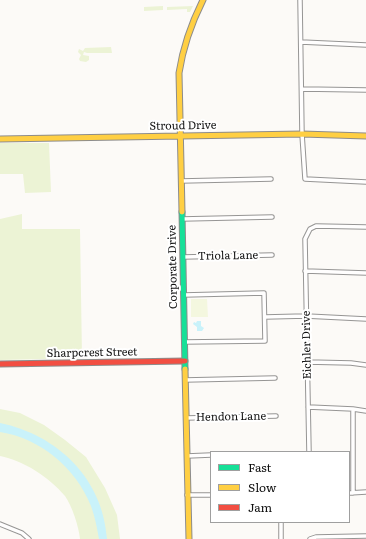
<!DOCTYPE html>
<html>
<head>
<meta charset="utf-8">
<style>
  body { margin:0 }
  #map { position:relative; width:366px; height:539px; overflow:hidden; background:#fcfaf7; font-family:Literata,serif }
  canvas { display:block }
  .legend { position:absolute; left:210px; top:451px; width:140px; height:72px; box-sizing:border-box; background:#fff; border:1px solid #9f9f9f; margin:0; padding:5px 7px; list-style:none; font-size:12px; color:#101010 }
  .legend li { display:flex; align-items:center; gap:8px; height:20px }
  .legend b { width:20px; border:1px solid #9f9f9f }
</style>
</head>
<body>
<div id="map">
<canvas width="366" height="539"></canvas>
<ul class="legend">
<li><b style="height:5px;background:#16e098"></b>Fast</li>
<li><b style="height:5px;background:#ffcf43"></b>Slow</li>
<li><b style="height:5px;background:#f24e42"></b>Jam</li>
</ul>
</div>
<script>
const ctx = document.querySelector('canvas').getContext('2d');
ctx.lineJoin = 'round';
function fillPath(path, color) {
  ctx.fillStyle = color;
  ctx.fill(path, 'evenodd');
}
function strokePath(path, color, width, dash) {
  ctx.strokeStyle = color;
  ctx.lineWidth = width;
  ctx.lineCap = dash ? 'butt' : 'round';
  ctx.setLineDash(dash || []);
  ctx.stroke(path);
}
function drawText(font, color, halo, rows, align = 'center') {
  ctx.font = font + ' Literata,serif';
  ctx.lineWidth = 4;
  ctx.setLineDash([]);
  ctx.textBaseline = 'middle';
  ctx.strokeStyle = halo;
  ctx.fillStyle = color;
  for (const [text, x, y, turn = 0] of rows) {
    ctx.save();
    ctx.translate(x, y);
    ctx.rotate((+turn || 0) * Math.PI / 180);
    ctx.textAlign = isNaN(turn) ? turn : align;
    if (halo) ctx.strokeText(text, 0, 0);
    ctx.fillText(text, 0, 0);
    ctx.restore();
  }
}
const green = new Path2D(`
  M163,6V10L144,11V7Z
  M193,6L190,12H187V9L167,10V7Z
  M111,47L112,53H87L84,52L83,55L89,56V60L86,62L80,61L79,59L81,55L78,52L79,49L83,51L85,48Z
  M0,143H49L51,192L25,193L23,174H0Z
  M22,214V229H80L82,358L0,360V219Z
  M0,409L20,413L44,425L65,440L86,457L105,488L117,515L120,539H80C79,527 72,506 65,496C50,478 23,460 0,456Z`);
const pitch = new Path2D(`
  M207,299L208,317H191V299Z`);
const water = new Path2D(`
  M197,321H201V326L204,328L202,331H197V327L193,324L194,322L196,323Z
  M0,423C58,435 103,479 107,539H99C97,528 95,517 91,506C76,468 40,438 0,432Z`);
const street = new Path2D(`
  M300,0L302,134L305,179L366,182
  M301,42L366,45
  M302,89L366,90
  M181,181L271,179
  M182,219L272,217
  M183,257L272,255
  M305,271L366,273
  M184,295L264,293L265,341L184,342
  M265,317L306,316L366,319
  M307,362L351,363L366,365
  M185,380L275,378
  M308,407L353,409L366,411
  M353,409V493
  M186,418L276,416
  M309,452L305,239L310,229L316,226L366,227
  M187,456L211,455
  M349,493L366,492
  M187,495H211
  M281,522V539
  M0,524L22,533L29,539
  M310,539L316,537L366,536`);
const fast = new Path2D(`
  M182,212L185,369`);
const slow = new Path2D(`
  M0,139L302,134L366,136
  M182,212L179,73C183,47 191,24 203,0
  M185,369L189,539`);
const jam = new Path2D(`
  M0,364L185,361`);
const streetNames = [
  ["Stroud Drive",183,126,-1],
  ["Triola Lane",228,256,-1],
  ["Corporate Drive",173,267,-91],
  ["Eichler Drive",307,345,-91],
  ["Sharpcrest Street",92,353,-1],
  ["Hendon Lane",231,417,-1]
];
fillPath(green, '#ecf3d5');
fillPath(pitch, '#f4f7df');
fillPath(water, '#c9f2fa');
strokePath(street, '#969594', 5.5);
strokePath(fast, '#8d8c8b', 7);
strokePath(slow, '#8d8c8b', 7);
strokePath(jam, '#8d8c8b', 7);
strokePath(street, '#fffefe', 3.5);
strokePath(fast, '#16e098', 5);
strokePath(slow, '#ffcf43', 5);
strokePath(jam, '#f24e42', 5);
drawText('11px', '#101010', '#fff', streetNames);
</script>
</body>
</html>
